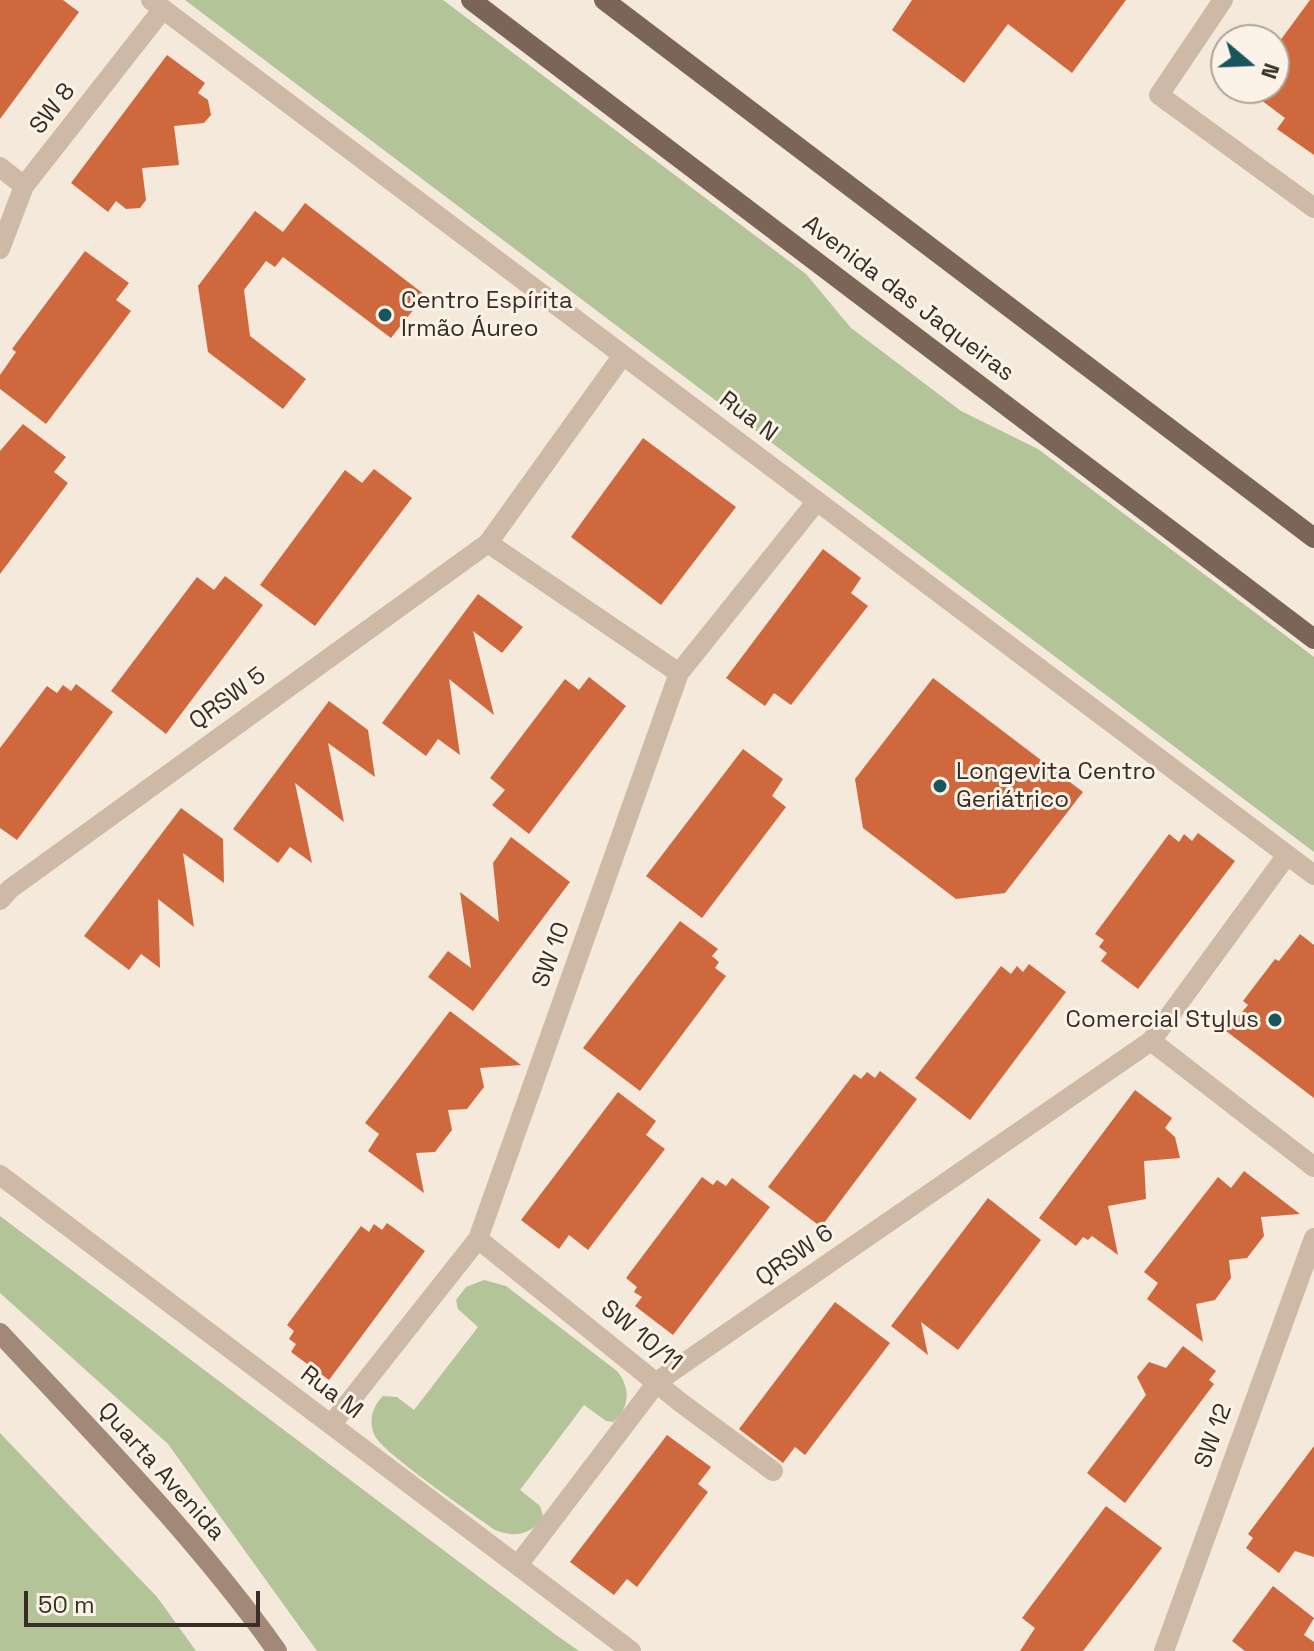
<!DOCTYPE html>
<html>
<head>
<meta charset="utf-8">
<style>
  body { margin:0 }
  #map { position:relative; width:1314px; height:1651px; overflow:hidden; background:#f4e9db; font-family:"Space Grotesk",sans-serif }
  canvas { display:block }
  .north { position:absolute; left:1210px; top:24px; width:80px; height:80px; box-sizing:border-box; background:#fbf3e7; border:2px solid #ada49a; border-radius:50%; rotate:109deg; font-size:22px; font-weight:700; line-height:32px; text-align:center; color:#382d27 }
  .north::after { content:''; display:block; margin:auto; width:28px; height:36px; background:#19555d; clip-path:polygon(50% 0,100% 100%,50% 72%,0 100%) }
  .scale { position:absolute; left:24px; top:1591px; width:236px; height:36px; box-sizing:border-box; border:4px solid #382d27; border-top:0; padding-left:10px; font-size:24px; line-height:28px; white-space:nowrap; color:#382d27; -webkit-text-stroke:6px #fbf3e7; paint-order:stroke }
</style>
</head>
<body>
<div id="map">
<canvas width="1314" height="1651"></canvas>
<div class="north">N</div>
<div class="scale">50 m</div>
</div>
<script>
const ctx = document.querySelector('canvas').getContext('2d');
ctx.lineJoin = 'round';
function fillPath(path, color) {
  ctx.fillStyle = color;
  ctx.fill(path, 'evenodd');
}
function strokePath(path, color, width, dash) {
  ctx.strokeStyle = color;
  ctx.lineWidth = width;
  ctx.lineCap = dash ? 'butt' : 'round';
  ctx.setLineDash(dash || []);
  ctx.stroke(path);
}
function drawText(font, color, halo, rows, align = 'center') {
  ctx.font = font + ' "Space Grotesk",sans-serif';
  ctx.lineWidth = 6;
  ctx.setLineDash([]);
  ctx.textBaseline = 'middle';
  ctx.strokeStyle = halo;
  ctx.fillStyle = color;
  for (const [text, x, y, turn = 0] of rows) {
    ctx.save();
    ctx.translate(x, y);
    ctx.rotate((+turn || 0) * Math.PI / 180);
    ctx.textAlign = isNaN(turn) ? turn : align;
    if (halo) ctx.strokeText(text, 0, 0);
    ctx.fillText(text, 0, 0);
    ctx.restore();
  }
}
const green = new Path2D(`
  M185,0H443L806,274L851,328L961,411L1038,449L1314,657V852Z
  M0,1216L556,1635L579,1651H317L168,1444L0,1293Z
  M484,1280L506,1286L617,1371C631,1388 630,1408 613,1422L606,1421L584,1405L520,1490L540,1506L543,1516C533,1535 514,1538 495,1530C474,1515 383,1453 375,1436C368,1421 372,1407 383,1396L397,1397L414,1410L478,1327L458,1309L456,1300L466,1287Z
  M0,1433L157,1597L196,1651H0Z`);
const building = new Path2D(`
  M0,0H63L79,12L0,119Z
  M912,0H1126L1072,73L1008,24L964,83L892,30Z
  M1310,0H1314V155L1277,129L1285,118L1245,88H1274V49Z
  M167,55L205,83L198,93L208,100L211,115L204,123L174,126L179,165L142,168L146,200L140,208L126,209L116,201L108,212L71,183Z
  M305,203L425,295L391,338L283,257L275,267L266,261L244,290L250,336L306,379L283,409L208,352L198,286L255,211L283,232Z
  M85,251L129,283L116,300L131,311L46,424L0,389V375L16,352L12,349Z
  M23,424L66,457L54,472L68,483L0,574V451Z
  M643,438L736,507L661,605L571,537Z
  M374,469L412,498L315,626L260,585L345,470L362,483Z
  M823,549L861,578L851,593L868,606L791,705L774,693L765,706L726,678Z
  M225,576L263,605L166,734L111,691L197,577L214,590Z
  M478,594L523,627L502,653L473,631L494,715L449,679L460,755L438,739L426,756L382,723Z
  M589,677L626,706L529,834L492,805L505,790L490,778L565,679L579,690Z
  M933,678L1083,792L1005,893L956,899L863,828L855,779Z
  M76,684L113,712L17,840L0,828V748L47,686L57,693L63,685L71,691Z
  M329,701L368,730L375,777L328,743L344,822L295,783L312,863L290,847L278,863L233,829Z
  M743,749L783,779L772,796L786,807L702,918L646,876Z
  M181,808L223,839L224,883L183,853L194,927L158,899L160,968L141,954L129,970L84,936Z
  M1198,833L1235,861L1138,989L1101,961L1107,953L1099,947L1104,940L1095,934L1169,834L1179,842L1184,834L1192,841Z
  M511,837L570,882L473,1011L428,977L448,951L471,968L460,892L499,922L493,863Z
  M680,921L718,949L712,956L719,962L715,968L726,976L640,1091L583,1048Z
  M1300,934L1314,945V1098L1226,1031L1248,1005L1243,1001L1275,959L1279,961Z
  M1029,964L1066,992L970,1120L915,1078L1001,966L1011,974L1017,966L1023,972Z
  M450,1011L521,1065L480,1068L484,1087L467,1109L448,1110L452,1130L435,1152L416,1153L424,1193L368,1151L379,1134L365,1123Z
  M880,1071L917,1099L821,1227L768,1187L854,1074L861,1079L867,1072L875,1078Z
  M1135,1090L1172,1118L1165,1128L1175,1137L1180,1158L1144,1161L1146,1199L1108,1206L1118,1255L1092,1236L1088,1240L1083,1237L1076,1246L1039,1218Z
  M618,1092L656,1121L646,1135L665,1149L588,1250L569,1235L559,1249L521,1220Z
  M1244,1171L1300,1214L1261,1217L1264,1236L1247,1258L1229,1260L1231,1278L1215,1300L1196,1304L1203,1342L1147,1299L1158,1283L1144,1272L1218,1177L1231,1188Z
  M702,1177L713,1185L717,1180L726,1186L732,1178L770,1207L673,1335L635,1306L642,1297L634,1292L637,1287L626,1278Z
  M988,1198L1041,1240L958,1350L921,1322L928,1355L891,1326Z
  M387,1223L425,1251L329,1380L291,1352L296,1344L289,1339L294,1331L287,1325L361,1226L369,1232L374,1224L382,1230Z
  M835,1302L890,1343L805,1455L795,1447L783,1463L739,1429Z
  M1183,1346L1216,1371L1209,1380L1214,1384L1125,1503L1087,1473L1146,1395L1137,1377L1149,1362L1166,1368Z
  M667,1435L711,1467L698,1484L708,1492L637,1587L627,1579L614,1595L570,1562Z
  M1314,1446V1557L1295,1551L1279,1573L1246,1548L1253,1538L1248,1534Z
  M1106,1506L1162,1548L1083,1651H1020L1035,1628L1022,1618Z
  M1273,1586L1314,1618L1304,1635L1314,1642V1651H1245L1232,1641Z`);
const minor = new Path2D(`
  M151,0L1314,875
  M1223,0L1159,95L1314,208
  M0,167L24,186
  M0,249L24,186L163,9
  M488,543L679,673
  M0,900L10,889L488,543L623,355
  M1151,1041L1314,1167
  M0,1175L631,1651
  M478,1239L680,1402L773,1471
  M331,1425L478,1239L679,673L817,501
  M518,1565L658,1381L1151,1041L1287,855
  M1164,1651L1314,1238`);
const secondary = new Path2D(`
  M0,1333C95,1435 196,1537 277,1651`);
const primary = new Path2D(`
  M471,0L1314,639
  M604,0L1314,538`);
const markers = [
  [385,315,8,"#19555d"],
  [940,786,8,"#19555d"],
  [1275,1020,8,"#19555d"]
];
const streetNames = [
  ["SW 8",53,109,-52],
  ["Avenida das Jaqueiras",908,299,37],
  ["Rua N",748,417,37],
  ["QRSW 5",228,699,-36],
  ["SW 10",552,955,-70],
  ["QRSW 6",795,1256,-35],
  ["SW 10/11",641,1336,39],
  ["Rua M",331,1393,37],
  ["SW 12",1214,1436,-70],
  ["Quarta Avenida",161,1472,48]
];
const poiNames = [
  ["Centro Espírita",401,301],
  ["Irmão Áureo",401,329],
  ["Longevita Centro",956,772],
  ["Geriátrico",956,800],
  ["Comercial Stylus",1259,1020,"right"]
];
fillPath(green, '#b3c499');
fillPath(building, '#cf683d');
strokePath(minor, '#cdb9a5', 20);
strokePath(secondary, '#a18877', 20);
strokePath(primary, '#7b6557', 20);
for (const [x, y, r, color] of markers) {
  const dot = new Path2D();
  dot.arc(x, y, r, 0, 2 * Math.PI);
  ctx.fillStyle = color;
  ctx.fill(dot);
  strokePath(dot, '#fbf3e7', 3);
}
drawText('24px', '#382d27', '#fbf3e7', streetNames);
drawText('24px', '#382d27', '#fbf3e7', poiNames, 'left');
</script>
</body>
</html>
